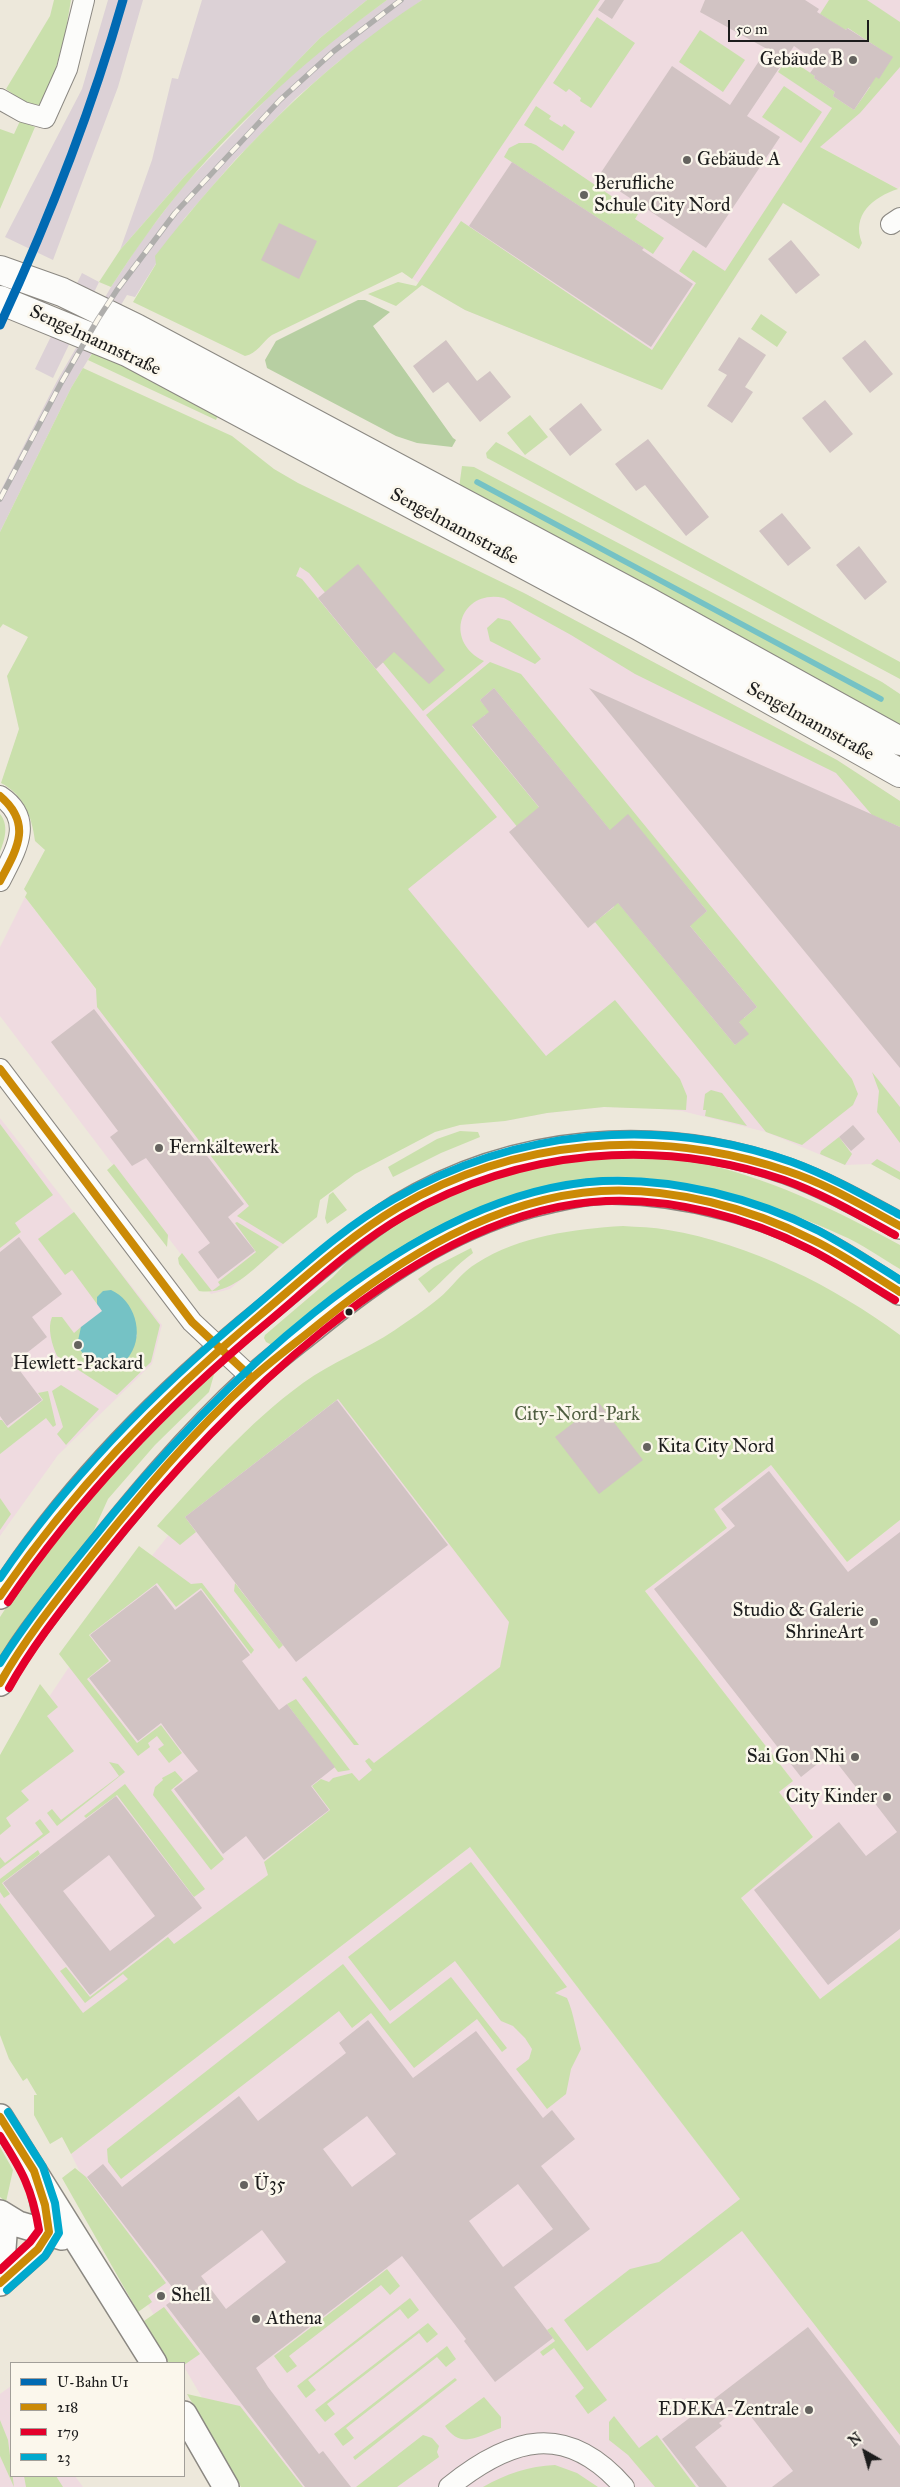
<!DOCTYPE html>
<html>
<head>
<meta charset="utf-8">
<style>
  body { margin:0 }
  #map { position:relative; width:900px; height:2487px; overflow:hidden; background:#ede8db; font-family:"IM FELL Great Primer",serif }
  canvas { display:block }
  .legend { position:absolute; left:10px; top:2362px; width:175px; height:115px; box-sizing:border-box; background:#fbf7ec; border:1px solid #a29f99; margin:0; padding:6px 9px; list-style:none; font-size:15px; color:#1c1c1c }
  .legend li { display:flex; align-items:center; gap:10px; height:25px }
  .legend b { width:25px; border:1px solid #a29f99 }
  .north { position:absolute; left:840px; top:2427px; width:50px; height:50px; -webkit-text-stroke:4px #fbf7ec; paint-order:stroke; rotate:322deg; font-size:14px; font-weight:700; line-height:20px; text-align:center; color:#1c1c1c }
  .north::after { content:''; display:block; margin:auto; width:18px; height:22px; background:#1c1c1c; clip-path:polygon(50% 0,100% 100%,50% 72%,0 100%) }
  .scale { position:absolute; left:728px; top:20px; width:141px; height:22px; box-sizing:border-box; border:2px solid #1c1c1c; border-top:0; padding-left:6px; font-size:15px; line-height:18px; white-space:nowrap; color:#1c1c1c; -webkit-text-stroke:4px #fbf7ec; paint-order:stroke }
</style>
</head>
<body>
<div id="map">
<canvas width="900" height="2487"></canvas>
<ul class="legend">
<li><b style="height:6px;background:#006ab3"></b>U-Bahn U1</li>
<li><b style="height:6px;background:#cb8a06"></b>218</li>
<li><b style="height:6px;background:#e4002b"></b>179</li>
<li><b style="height:6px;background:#00a9ce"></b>23</li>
</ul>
<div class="north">N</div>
<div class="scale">50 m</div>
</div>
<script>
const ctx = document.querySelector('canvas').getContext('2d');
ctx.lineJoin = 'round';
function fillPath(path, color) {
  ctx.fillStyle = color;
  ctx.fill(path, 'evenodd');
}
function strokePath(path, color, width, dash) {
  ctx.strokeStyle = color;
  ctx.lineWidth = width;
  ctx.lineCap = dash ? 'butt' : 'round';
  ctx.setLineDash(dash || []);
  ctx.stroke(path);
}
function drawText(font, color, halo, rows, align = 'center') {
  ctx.font = font + ' "IM FELL Great Primer",serif';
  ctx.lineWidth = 5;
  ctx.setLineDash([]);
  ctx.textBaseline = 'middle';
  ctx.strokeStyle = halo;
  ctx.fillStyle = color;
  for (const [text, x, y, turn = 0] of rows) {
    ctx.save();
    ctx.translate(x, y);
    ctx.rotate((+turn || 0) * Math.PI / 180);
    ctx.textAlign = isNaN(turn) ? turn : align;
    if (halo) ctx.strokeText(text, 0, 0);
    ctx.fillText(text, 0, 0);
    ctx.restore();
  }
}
const built = new Path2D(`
  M586,0H900V186L898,189L820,147L662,390L465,310L422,285L347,236Z
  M311,548L524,593L837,760L900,801V1180L871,1164L845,1165L766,1132L682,1111L647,1108L604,1107L547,1113L505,1121L176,689L296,575Z
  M25,897L288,1240L230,1289L211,1294L0,1016V947Z
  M0,1118L162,1325L152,1364L58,1455L0,1536Z
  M335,1372L528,1627L521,1681L20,2066L0,2018V1797L47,1700L101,1619L180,1521Z
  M771,1465L847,1562L900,1520V1938L820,1999L741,1897L813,1837L779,1792L793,1781L645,1591L727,1528L713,1509Z
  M470,1847L900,2406V2487H254L133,2279L71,2154Z
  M11,2386V2476H75L83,2487H0V2394Z`);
const industrial = new Path2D(`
  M108,0H143L118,87L53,260L5,237L82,89Z
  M202,0H367L320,38L185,176L120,250L152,160L172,78L178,79Z
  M387,0H422L338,62L296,98L235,160L184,219L135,297L127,295L71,388L0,532V492L57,381L111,287L142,240L184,185L277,88L333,39Z
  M82,273L99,282L53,378L35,369Z`);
const green = new Path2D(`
  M54,0H71L65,35L48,96L40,105L27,104L6,89L50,16Z
  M367,0H387C313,54 244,115 185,185C158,217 134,252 111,287L99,282L120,250L185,176L320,38Z
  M422,0H600L412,279L402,272L272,335C262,342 257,354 245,356L133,302L156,264L155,256C231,158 317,68 422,0Z
  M829,0H867L900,22V67L860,113L820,147L898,189C873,197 851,215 862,243L859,249L783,203L662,390L465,310L422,285L396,306L368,294L398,282L416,286L461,221L652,350L696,283L679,271L693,250L725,271L832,108L778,72L788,58L815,76L814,78L835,92L833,96L854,110L870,87L867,85L892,57L848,28L845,30L820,14Z
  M597,17L635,43L591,108L580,101L581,98L569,89L566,92L553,83Z
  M700,30L745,60L723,92L679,62Z
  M784,86L822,112L801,143L762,117Z
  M536,106L551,116L549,119L562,127L564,124L575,132L563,151L524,125Z
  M20,121L35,127L0,209V129L14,134Z
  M519,143H531L536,145L638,214L635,219L664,238L653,254L504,157L509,148Z
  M761,314L787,332L777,347L751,329Z
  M95,349L219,413L216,420L88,360Z
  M83,368L232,436L274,469L298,483L524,593L837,760L900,801V827L872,815L836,773L635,674L571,635L504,598C461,588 442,641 484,661L423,711L309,573L300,567L296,576L302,579L497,817L408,889L546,1056L615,1000L680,1079L687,1096L686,1110L604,1107L547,1113L505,1121L460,1125L435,1132L355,1174L320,1200L317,1217L283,1244L237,1216L249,1206L97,1007L96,989L25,897L27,893L24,889L45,850L35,841C32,817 24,795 1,783L19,729L7,676L28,637L3,624L0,628V532L71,388Z
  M530,415L548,437L525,455L507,433Z
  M496,442L900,662V679L487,458L486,453Z
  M462,466L474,467L882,682L900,694V728L459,488Z
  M498,618L510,621L541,659L535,664L490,641L487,628Z
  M490,662L521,674L852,1079L858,1094L853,1105L802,1145L766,1132L582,906L587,903L600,918L614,907L615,899L735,1045L748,1034L736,1018H744L757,1007L686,921L694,922L707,911L628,815L615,826L613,834L494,688L480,700L493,716L489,720L485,715L472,726L542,811L572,894L426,715Z
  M0,814C9,825 5,839 0,852Z
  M872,1072L900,1107V1143L877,1112L879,1091Z
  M711,1090L722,1093L747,1126L705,1116L706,1110H703L705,1094Z
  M0,1124L53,1195L15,1223L21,1232L0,1248Z
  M460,1131L478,1132L480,1137L441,1153L393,1177L388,1167L437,1139Z
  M839,1137L852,1154L845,1165L820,1154L821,1151Z
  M628,1154C649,1156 672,1157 692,1161C766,1176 834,1209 900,1245V1269C881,1258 862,1244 841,1235C779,1206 677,1174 608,1177C544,1180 478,1203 423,1236C370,1267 323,1307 274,1346L266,1342L264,1338L265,1335L333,1277L357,1251L404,1219L450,1194L497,1175L582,1156Z
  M877,1159L900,1172V1180L871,1164Z
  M114,1164L168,1235L167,1247L107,1170Z
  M333,1192L347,1210L327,1224L325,1218L329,1195Z
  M74,1212L160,1325L151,1362L117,1395L57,1356C52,1345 47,1328 52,1317H62L74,1333L81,1327V1331L129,1356L137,1335L97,1297V1304L72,1270L65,1275L38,1239Z
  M237,1222L279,1247C255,1267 232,1296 199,1291L179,1264L178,1258L182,1253L212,1291L220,1285L218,1282L256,1252L235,1223Z
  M623,1226C638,1227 653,1227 668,1230C749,1243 835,1287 900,1335V1520L847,1562L771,1465L714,1509L727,1528L645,1591L793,1781L779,1792L813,1837L741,1898L820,1999L900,1938V2435L742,2231L587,2351L564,2320L630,2269L659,2262L740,2199L470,1847L71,2154L62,2137L50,2144L34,2115V2095H37L27,2078L23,2081L9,2059L0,2035V1903L83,2013L128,1979L123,1974L85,2003L60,1971L66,1967L90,1997L168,1937L174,1944L268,1875L264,1862L330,1810L312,1786L321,1779L329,1782L333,1778L352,1773L359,1781L372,1770L365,1761L369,1758L374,1763L500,1667L509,1622L338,1399L185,1517L196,1532L180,1545L157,1526C202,1476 248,1423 303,1383C332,1362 365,1350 395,1330C409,1320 425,1310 438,1299C452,1288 461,1272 477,1263C519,1236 574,1229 623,1226Z
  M471,1248L473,1253C456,1265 444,1280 429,1293L418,1279L434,1267Z
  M209,1370L215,1371L209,1392L155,1445L108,1499L94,1530L0,1660V1617L18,1589L107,1478Z
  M61,1385L99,1409L66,1445L57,1434L63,1427L52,1391Z
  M48,1391L56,1425L53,1427L46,1418L0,1454V1420H2L8,1428L43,1400L38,1393Z
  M0,1498L11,1514L0,1530Z
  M139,1546L191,1584L202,1583L254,1650L251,1654L201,1588L176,1607L157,1583L89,1635L109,1661L87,1679L137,1743L161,1725L182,1753L169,1763L158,1749L164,1745L157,1736L148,1743L150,1747L138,1756L59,1654Z
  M235,1583L283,1645L279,1649L234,1591Z
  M306,1676L359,1745H354L302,1679Z
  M40,1684L58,1707L47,1716L74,1751L21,1791L29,1800L6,1818L11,1826L0,1835V1755Z
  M296,1699L350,1770L338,1772L287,1704Z
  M109,1762L118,1764L125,1772L57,1826L47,1813L52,1809L61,1820L119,1776Z
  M175,1771L183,1780L171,1790L224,1859L211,1870L153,1795L155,1787L163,1780L162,1778Z
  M125,1784L205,1889L194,1897L117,1795L86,1818L84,1816Z
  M40,1819L50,1832L0,1869V1857L5,1863L43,1834L35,1823Z
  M38,1850L40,1854L2,1883L10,1894L4,1898L0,1892V1879Z
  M471,1862L567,1987L555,1993L567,1998C574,2014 576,2032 581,2049L571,2069L566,2094L547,2109L516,2069L529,2059L532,2049L525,2038L513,2026L501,2021L455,1961L390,2011L348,1957Z
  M343,1964L390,2024L451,1977L507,2048L502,2052L477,2019L414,2068L371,2013L352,2028L339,2011L121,2179L108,2162L107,2149Z
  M0,2147L13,2170L6,2202L0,2197Z
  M75,2168L86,2177L166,2283L148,2296L152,2302L138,2312L62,2178Z
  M387,2269L400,2286L390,2295L381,2285L289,2356L297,2366L287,2373L274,2356Z
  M410,2298L419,2310L408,2319L400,2309L308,2380L316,2390L306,2398L297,2386Z
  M164,2307L200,2354L184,2365V2363H169L144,2321Z
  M428,2323L438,2334L427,2343L419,2333L327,2404L335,2414L325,2422L315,2410Z
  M552,2327L607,2400L588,2414L575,2396L584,2388L554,2348L543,2356L540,2352L555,2341L547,2330Z
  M447,2346L456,2359L446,2367L437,2357L346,2428L354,2438L343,2446L334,2434Z
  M455,2378L457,2380L355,2460L353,2457Z
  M187,2394L240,2406L303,2487H241Z
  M484,2397L501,2417V2428C478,2436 461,2450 445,2426Z
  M614,2416L639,2448L657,2435L696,2487H655L628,2455L609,2440V2422Z
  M0,2420L8,2440L14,2487L0,2456Z
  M423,2435L432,2438L439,2446L437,2452L439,2457L397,2487H356Z
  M555,2465L577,2473L598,2487H483C506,2474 529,2466 555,2465Z
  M24,2476H56L63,2487H26Z`);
const forest = new Path2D(`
  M358,300H365L390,312L373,326L453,438L456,440L452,447L417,443L396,436L267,368L265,360L276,341Z`);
const water = new Path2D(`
  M111,1290C134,1300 145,1333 130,1355C114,1378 87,1363 77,1345L81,1327L102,1311L97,1304V1297L103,1291Z`);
const stream = new Path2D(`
  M477,482L881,699`);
const building = new Path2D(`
  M605,0H624L612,19L598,10Z
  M705,0H805L819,9L817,12L846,30L847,28L893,57L879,79L876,77L854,110L833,96L835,92L814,78L815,76L810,73L818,62L794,46L747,116L780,137L706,248L598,177L672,66L730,105L767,49L700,12Z
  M512,162L644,248L642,250L693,284L651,347L469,226Z
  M279,223L317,241L299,279L261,260Z
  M791,240L820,275L796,294L768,259Z
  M739,337L766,355L745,387L753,392L732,423L707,406L727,375L718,370Z
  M446,340L477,381L490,371L511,397L480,422L448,382L433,393L413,366Z
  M865,340L893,374L870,393L842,358Z
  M825,400L853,434L830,453L802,418Z
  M581,403L602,430L570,456L549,429Z
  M648,439L709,517L686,536L645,485L636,491L615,464Z
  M782,513L811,548L788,566L759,531Z
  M859,546L887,582L865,600L836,565Z
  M358,564L445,670L429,684L394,652L376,669L318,598Z
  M494,688L610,830L628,814L707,911L690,926L757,1007L739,1022L749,1034L735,1045L618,903L588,928L509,832L539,807L472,725L489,712L480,700Z
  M589,688L900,827V1068Z
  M94,1009L244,1204L228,1217L255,1251L218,1279L198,1252L210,1243L146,1158L132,1166L110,1137L118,1131L51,1042Z
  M853,1125L865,1139L851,1151L839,1137Z
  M19,1237L62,1294L32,1317L47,1337L14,1363L42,1400L7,1426L0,1416V1252Z
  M337,1400L448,1545L296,1662L185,1517Z
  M599,1403L643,1460L599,1494L555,1437Z
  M769,1471L848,1572L900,1532V1929L828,1985L754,1890L839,1822L866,1856L897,1832L870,1797L866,1800L830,1754L801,1777L654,1589L735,1526L721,1509Z
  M156,1585L175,1610L201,1590L250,1655L242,1661L279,1710L287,1704L335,1767L311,1786L329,1810L264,1860L246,1836L223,1854L174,1789L198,1771L178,1746L161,1723L138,1741L89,1678L111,1661L90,1635Z
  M116,1796L202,1908L90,1995L3,1883ZM109,1855L155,1916L110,1951L63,1891Z
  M368,2020L413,2078L476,2031L543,2118L552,2110L575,2139L541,2166L590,2229L514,2287L553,2338L495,2382L464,2341L466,2339L402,2256L256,2368L268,2387L319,2454L323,2451L351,2487H305L166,2305L179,2296L87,2177L103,2164L122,2187L239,2096L258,2121L346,2053L339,2043ZM367,2116L396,2154L352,2187L323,2149ZM518,2184L553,2229L503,2267L469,2221ZM262,2230L286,2262L226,2309L201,2276Z
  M808,2327L900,2446V2487H772L793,2471L742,2405L719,2423L722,2426L695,2447L727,2487H699L662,2439Z`);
const minor = new Path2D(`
  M0,99L23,112L45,118L67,69L84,0
  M891,224L900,218
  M0,796C36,820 15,851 0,881
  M0,1069L192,1322L252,1378
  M449,2487C511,2437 566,2421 624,2487`);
const tertiary = new Path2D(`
  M0,1596C70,1488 164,1393 264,1312C307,1277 350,1238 397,1208C514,1137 658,1125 787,1171C826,1185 863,1206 900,1226
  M0,1683C22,1642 53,1605 82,1568C134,1502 188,1437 250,1380C270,1362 291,1346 311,1330C378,1275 445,1229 529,1205C556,1198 585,1191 612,1191C690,1192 771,1214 838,1253C859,1265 879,1279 900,1292
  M0,2117L154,2363
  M0,2213L18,2224L62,2237
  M0,2221L4,2235L2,2262
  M0,2283L38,2249L49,2232L41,2193
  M184,2414L226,2487`);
const primary = new Path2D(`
  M0,270L62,292L136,328L647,601L900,741
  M0,300L127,352L639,626L900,773`);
const rail = new Path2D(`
  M0,499L61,383L98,319L117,290L175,213L280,100L334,51L401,0`);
const bus1 = new Path2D(`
  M0,796C33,824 17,849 0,881
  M0,1069L192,1322L252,1378
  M0,1596C73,1489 160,1399 259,1316C303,1279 347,1238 397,1208C515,1138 658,1127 787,1171C827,1184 863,1206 900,1226
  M0,1683C26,1637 59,1597 92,1555C141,1494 192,1433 250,1380C272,1360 297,1342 320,1323C400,1258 495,1198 601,1191C672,1187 750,1208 813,1240C844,1255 871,1274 900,1292
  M0,2117L34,2171L45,2205L49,2232L38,2249L0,2283`);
const bus2 = new Path2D(`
  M8,1602C81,1495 169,1404 268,1322C311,1286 355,1244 404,1216C521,1149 657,1137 784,1180C823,1194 859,1215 895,1235
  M9,1688C34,1643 67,1603 99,1562C212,1420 413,1209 606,1201C674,1198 748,1218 809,1249C839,1264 866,1283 895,1300
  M0,2136C22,2171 32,2188 39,2230L30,2242L0,2270`);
const bus3 = new Path2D(`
  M0,1578C70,1476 157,1388 252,1309C297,1271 342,1228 394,1199C515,1129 660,1115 792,1162C830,1176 865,1196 900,1215
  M0,1663C26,1622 56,1584 87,1546C203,1400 405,1191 603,1181C675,1178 754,1198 819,1231C847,1246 873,1263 900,1280
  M7,2290L45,2256L59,2233L55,2203L43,2167L8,2112`);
const metro1 = new Path2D(`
  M0,325C49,219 91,112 123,0`);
const markers = [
  [853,60,5,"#65635f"],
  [687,160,5,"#65635f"],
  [584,195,5,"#65635f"],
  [159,1148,5,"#65635f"],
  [349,1312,4.5,"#1c1c1c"],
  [78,1345,5,"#65635f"],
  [647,1447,5,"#65635f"],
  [874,1622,5,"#65635f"],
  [855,1757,5,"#65635f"],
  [887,1797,5,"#65635f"],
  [244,2185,5,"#65635f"],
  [161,2296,5,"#65635f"],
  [256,2319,5,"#65635f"],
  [809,2410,5,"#65635f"]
];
const poiNames = [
  ["Gebäude B",843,60,"right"],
  ["Gebäude A",697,160],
  ["Berufliche",594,184],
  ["Schule City Nord",594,206],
  ["Fernkältewerk",169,1148],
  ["Hewlett-Packard",78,1364,"center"],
  ["Kita City Nord",657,1447],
  ["Studio & Galerie",864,1611,"right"],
  ["ShrineArt",864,1633,"right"],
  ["Sai Gon Nhi",845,1757,"right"],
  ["City Kinder",877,1797,"right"],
  ["Ü35",254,2185],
  ["Shell",171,2296],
  ["Athena",266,2319],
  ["EDEKA-Zentrale",799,2410,"right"]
];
const streetNames = [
  ["Sengelmannstraße",95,341,25],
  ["Sengelmannstraße",454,527,28],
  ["Sengelmannstraße",810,722,29]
];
const parkNames = [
  ["City-Nord-Park",577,1415]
];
fillPath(built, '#efdbe0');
fillPath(industrial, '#dcd1d6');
fillPath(green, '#cae0ac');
fillPath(forest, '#b7cfa2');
fillPath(water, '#75c2c5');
strokePath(stream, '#75c2c5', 5.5);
fillPath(building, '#d1c3c3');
strokePath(minor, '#8b8882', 22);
strokePath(tertiary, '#8b8882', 28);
strokePath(primary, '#8b8882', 30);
strokePath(minor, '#fcfcfa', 20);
strokePath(tertiary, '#fcfcfa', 25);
strokePath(primary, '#fcfcfa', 28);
strokePath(rail, '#afaeac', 5.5);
strokePath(rail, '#fbf7ec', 4, [11]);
strokePath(bus1, '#cb8a06', 8);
strokePath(bus2, '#e4002b', 8);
strokePath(bus3, '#00a9ce', 8);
strokePath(metro1, '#006ab3', 9);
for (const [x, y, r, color] of markers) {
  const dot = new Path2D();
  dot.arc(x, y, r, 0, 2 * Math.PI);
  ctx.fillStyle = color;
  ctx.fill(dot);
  strokePath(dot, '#fbf7ec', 2);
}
drawText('19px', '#1c1c1c', '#fbf7ec', poiNames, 'left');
drawText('19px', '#1c1c1c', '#fbf7ec', streetNames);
drawText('19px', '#4f5e41', '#fbf7ec', parkNames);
</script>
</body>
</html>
